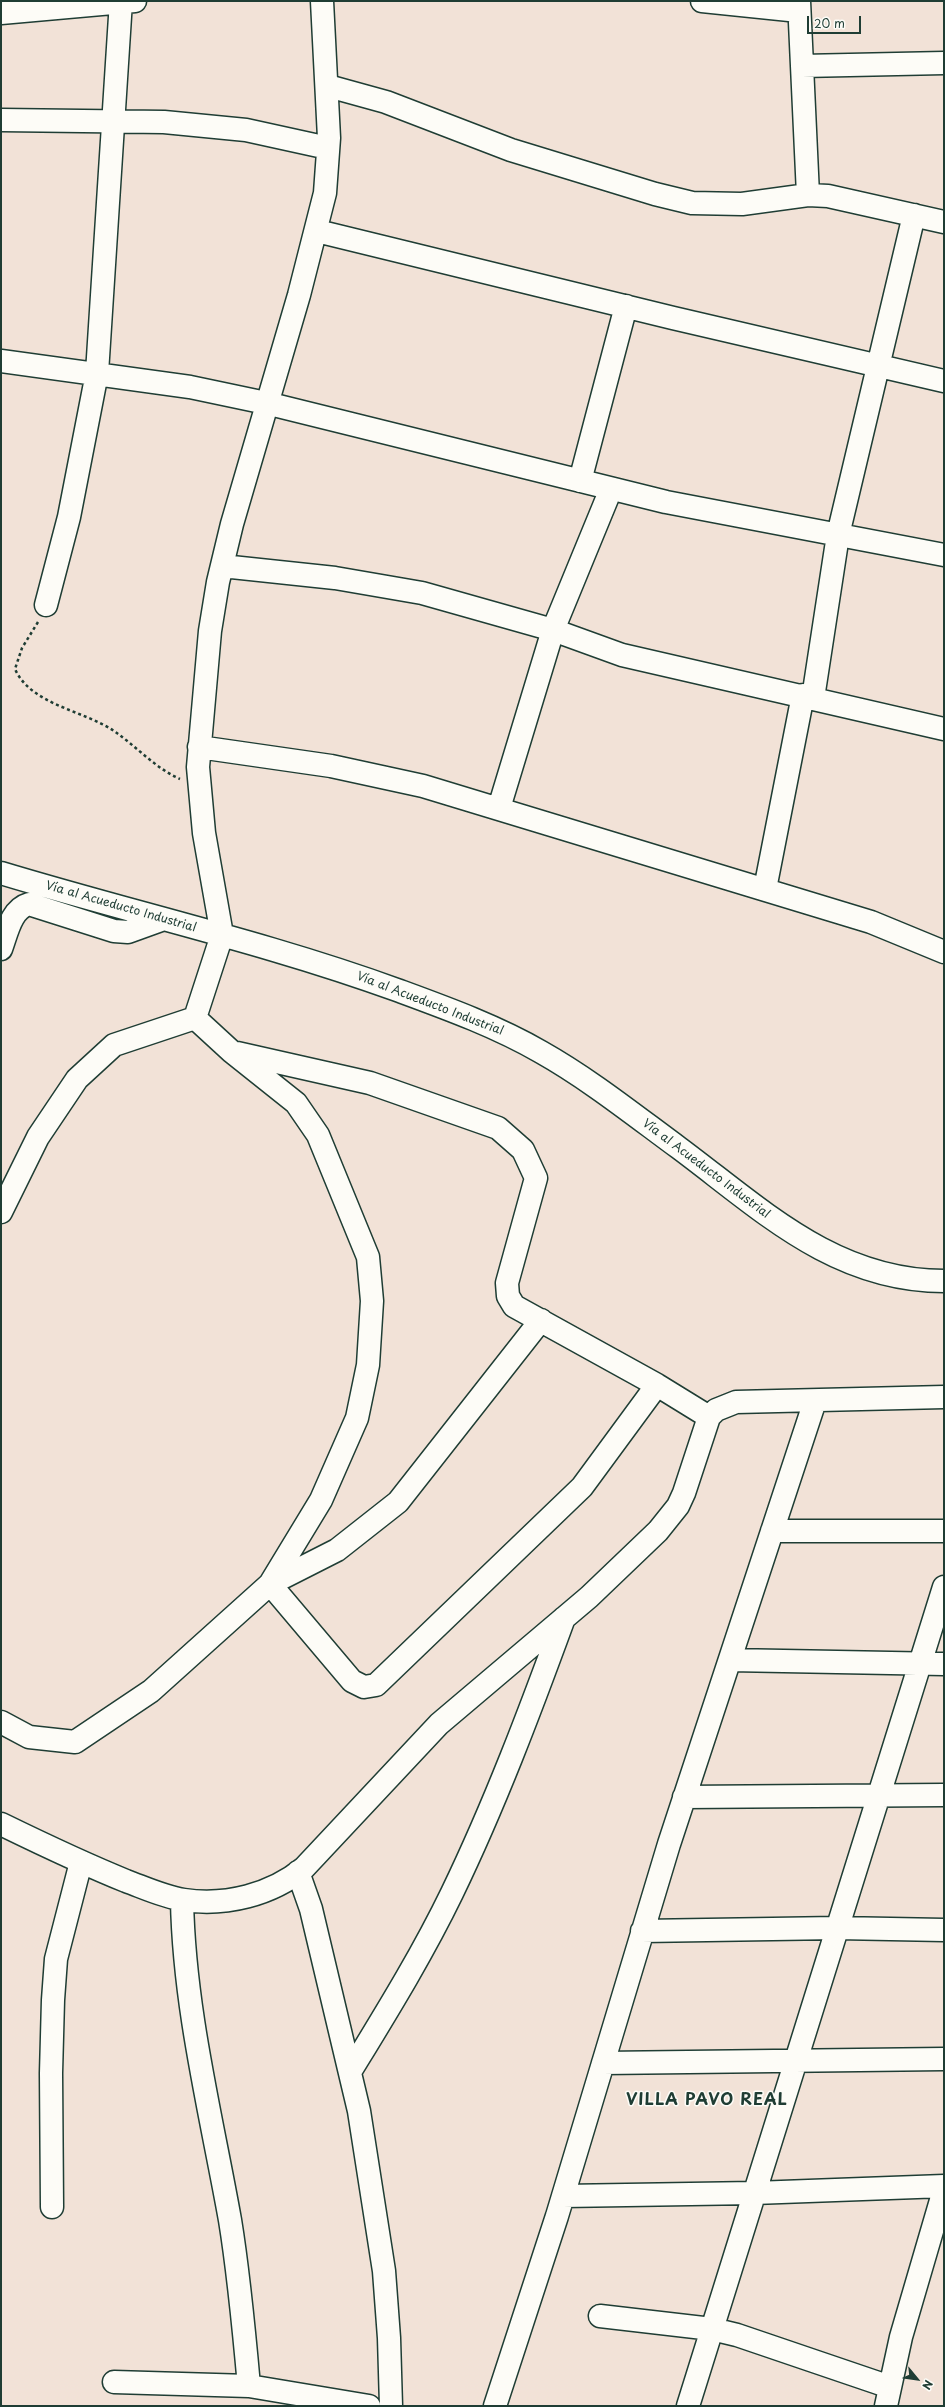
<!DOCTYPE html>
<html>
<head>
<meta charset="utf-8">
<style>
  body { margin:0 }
  #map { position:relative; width:945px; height:2407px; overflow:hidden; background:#f2e2d7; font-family:"Playpen Sans",sans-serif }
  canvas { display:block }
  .frame { position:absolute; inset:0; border:2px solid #1f3d34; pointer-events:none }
  .north { position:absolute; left:897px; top:2359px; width:40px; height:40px; -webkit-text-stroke:3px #fdfcf7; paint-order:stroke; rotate:119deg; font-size:11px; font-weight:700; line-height:16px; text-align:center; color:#1f3d34 }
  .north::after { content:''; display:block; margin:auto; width:14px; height:18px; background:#1f3d34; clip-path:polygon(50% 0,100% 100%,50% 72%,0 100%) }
  .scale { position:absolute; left:807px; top:16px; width:54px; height:18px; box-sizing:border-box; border:2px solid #1f3d34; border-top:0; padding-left:5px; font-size:12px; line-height:14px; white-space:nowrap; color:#1f3d34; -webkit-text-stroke:3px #fdfcf7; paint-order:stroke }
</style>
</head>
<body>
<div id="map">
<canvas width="945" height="2407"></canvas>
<div class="frame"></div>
<div class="north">N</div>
<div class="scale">20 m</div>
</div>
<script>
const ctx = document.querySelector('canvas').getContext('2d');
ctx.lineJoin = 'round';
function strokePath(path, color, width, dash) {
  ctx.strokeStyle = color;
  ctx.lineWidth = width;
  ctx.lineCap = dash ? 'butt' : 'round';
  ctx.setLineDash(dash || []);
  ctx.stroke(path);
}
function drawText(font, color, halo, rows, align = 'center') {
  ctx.font = font + ' "Playpen Sans",sans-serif';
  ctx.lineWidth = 3;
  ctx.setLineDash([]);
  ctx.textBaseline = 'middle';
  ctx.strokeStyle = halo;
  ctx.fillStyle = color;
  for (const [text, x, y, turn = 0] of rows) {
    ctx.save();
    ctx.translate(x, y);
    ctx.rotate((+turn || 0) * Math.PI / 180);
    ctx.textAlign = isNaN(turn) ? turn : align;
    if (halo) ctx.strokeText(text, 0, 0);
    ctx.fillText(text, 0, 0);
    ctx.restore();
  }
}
const path = new Path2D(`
  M38,622L22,648L15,669C31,705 83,710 114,731C136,746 155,768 180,779`);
const minor = new Path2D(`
  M702,1L799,11
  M799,1L808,195
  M1,13L135,1
  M802,66L944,63
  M328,86L386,102L511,150L655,194L692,203L742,204L808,195L828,196L944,222
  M1,120L164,122L246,130L328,148
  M317,231L673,318L944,381
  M1,361L190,387L266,403L666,502L944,555
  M580,481L626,306
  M222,566L335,578L422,593L553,630L622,655L944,729
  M46,605L69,517L97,373L121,1
  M813,698L838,535L914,215
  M199,747L331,766L423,786L871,922L944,952
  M499,808L553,630L611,489
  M1,873C133,913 268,943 397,990C446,1008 496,1026 541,1052C589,1079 634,1115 679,1148C761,1209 834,1281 944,1281
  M765,889L803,695
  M1,949C7,933 11,909 29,904L114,931L128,932L164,919
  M195,1018L222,935L204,833L198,767L210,631L218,582L232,524L299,295L325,193L329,138L322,1
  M237,1053L370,1083L498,1128L523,1150L536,1178L507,1283L508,1296L514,1306L657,1385L709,1417
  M1,1212L38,1137L77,1079L114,1045L195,1018
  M541,1320L398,1502L337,1550L270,1584L352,1681L364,1687L376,1685L582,1487L657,1385
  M772,1531H944
  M730,1660L944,1664
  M1,1722L29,1737L75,1742L151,1691L270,1584L321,1500L357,1418L368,1365L372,1301L368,1257L318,1135L296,1103L232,1052L195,1018
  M684,1797L944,1795
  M1,1824C42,1844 84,1864 126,1881C145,1888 164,1897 184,1900C226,1906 271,1895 304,1868L439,1724L589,1597L658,1531L678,1506L684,1493L709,1417L716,1410L736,1402L944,1397
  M298,1872L311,1909L359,2111L384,2271L389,2338L391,2406
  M182,1900C184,2008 211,2114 230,2220C239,2275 244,2330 249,2386
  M642,1931L837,1928L944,1930
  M603,2063L944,2059
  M350,2072C386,2013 422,1955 452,1893C495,1804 530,1711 564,1618
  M563,2196L754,2193L944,2186
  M52,2207L51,2073L53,2000L56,1959L81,1862
  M600,2316L712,2329L737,2335L890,2387
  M114,2382L249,2386L369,2406
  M495,2406L557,2216L669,1844L815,1401
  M688,2406L944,1587
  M886,2406L901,2337L944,2190`);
const streetNames = [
  ["Vía al Acueducto Industrial",121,907,16],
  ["Vía al Acueducto Industrial",430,1004,21],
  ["Vía al Acueducto Industrial",706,1169,37]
];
const districtNames = [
  ["VILLA PAVO REAL",707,2101]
];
strokePath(minor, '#1f3d34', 25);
strokePath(path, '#1f3d34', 2.5, [3, 3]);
strokePath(minor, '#fdfcf7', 22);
drawText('12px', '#1f3d34', '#fdfcf7', streetNames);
ctx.letterSpacing = '1px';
drawText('bold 16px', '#1f3d34', '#fdfcf7', districtNames);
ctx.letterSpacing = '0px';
</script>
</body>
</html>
